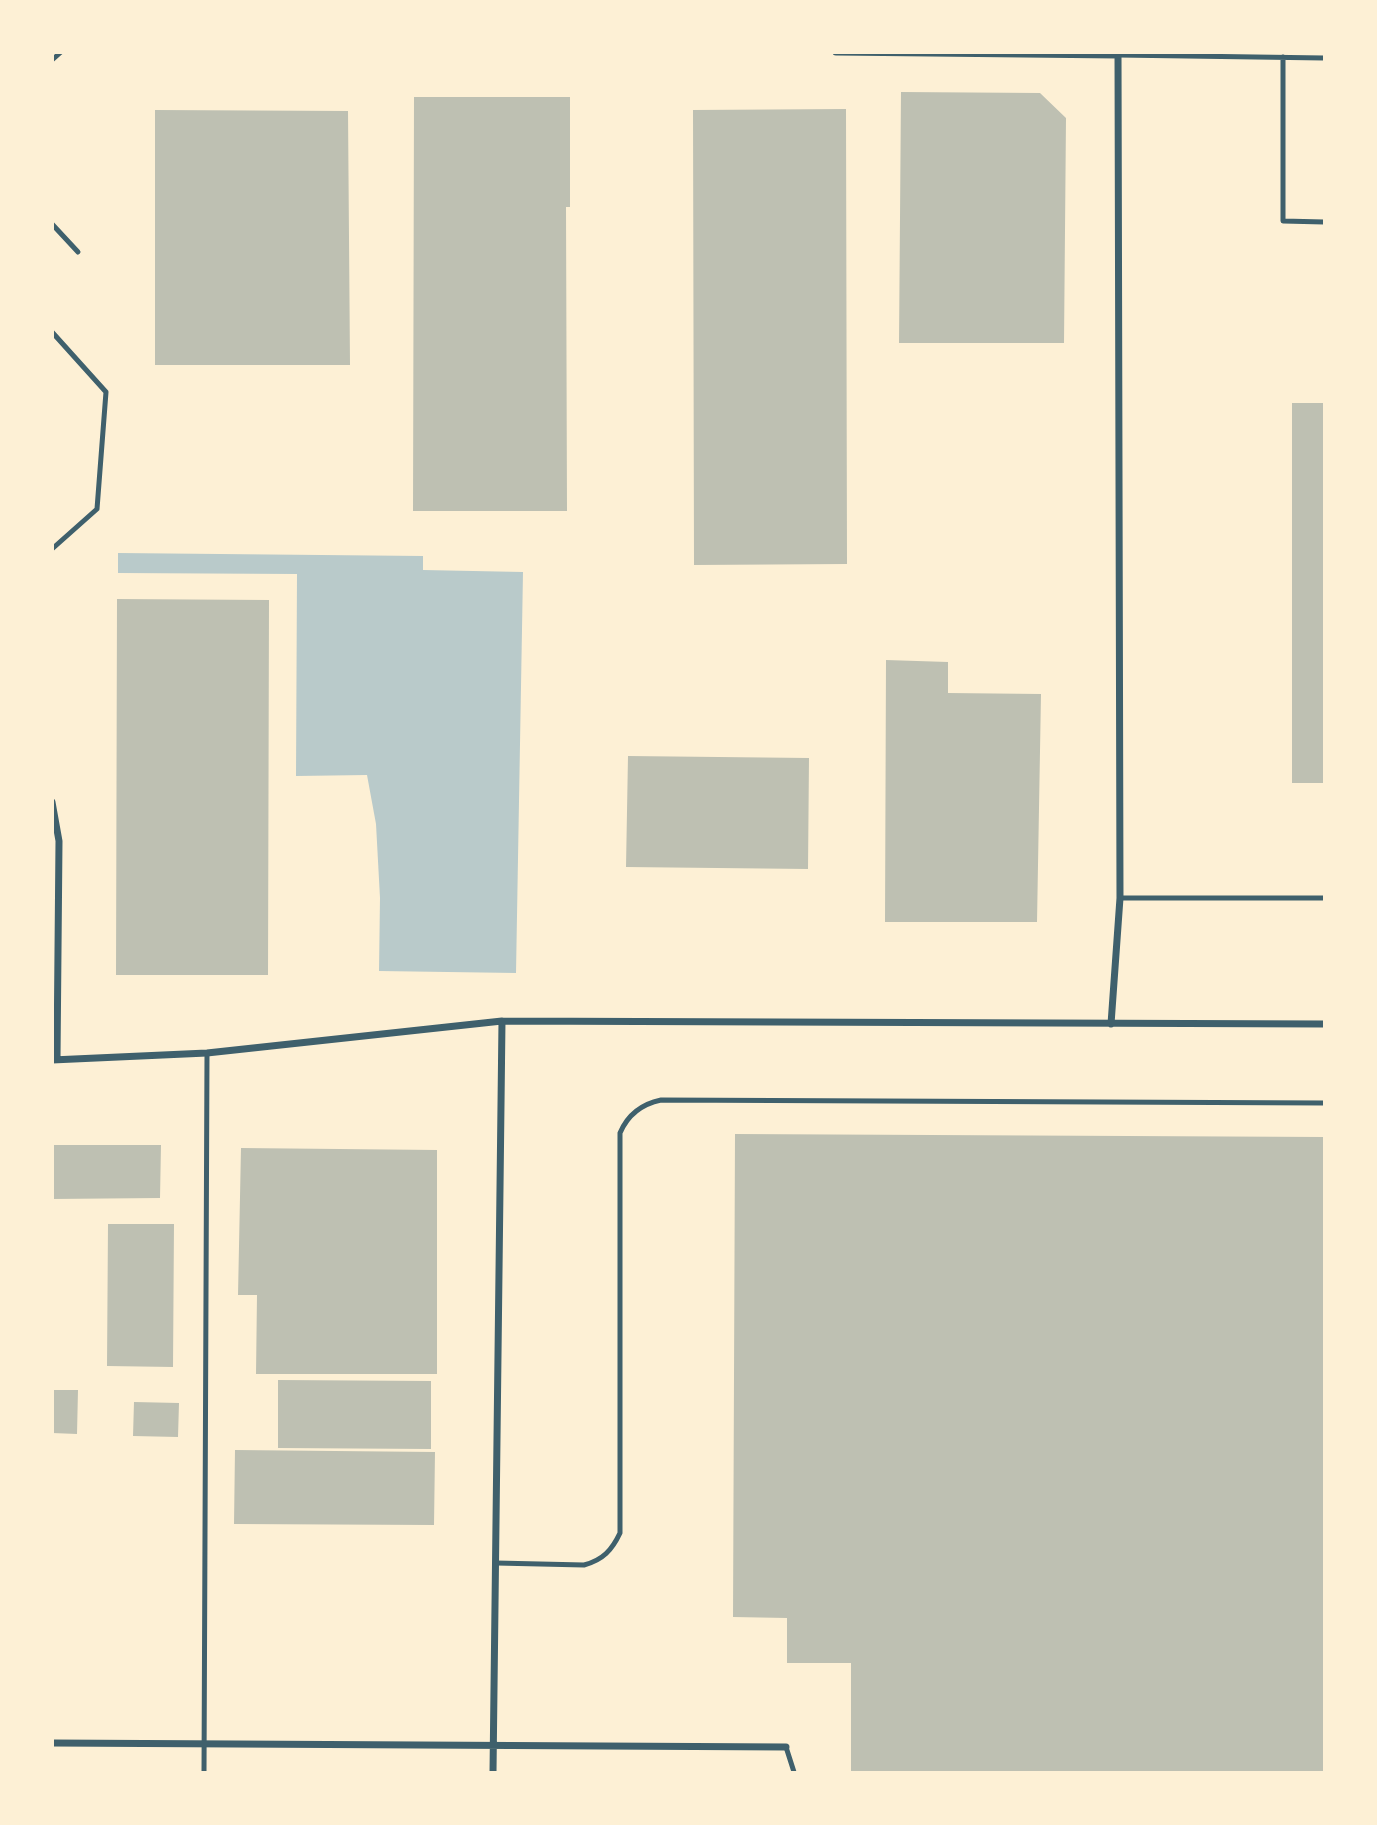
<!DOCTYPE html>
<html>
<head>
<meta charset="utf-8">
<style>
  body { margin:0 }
  #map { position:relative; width:1377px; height:1825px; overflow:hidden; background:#fdf0d5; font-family:Overpass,sans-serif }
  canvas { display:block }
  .frame { position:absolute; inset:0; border:54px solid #fdf0d5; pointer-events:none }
</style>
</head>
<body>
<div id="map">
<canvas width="1377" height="1825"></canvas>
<div class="frame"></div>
</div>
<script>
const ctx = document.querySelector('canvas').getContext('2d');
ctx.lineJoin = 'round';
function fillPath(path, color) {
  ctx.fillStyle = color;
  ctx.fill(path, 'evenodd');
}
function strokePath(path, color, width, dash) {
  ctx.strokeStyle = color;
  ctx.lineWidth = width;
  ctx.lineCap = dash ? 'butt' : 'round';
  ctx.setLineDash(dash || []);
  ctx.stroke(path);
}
const green = new Path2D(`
  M118,553L423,556V570L523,572L516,973L379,971L380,898L376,824L367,775L296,776L297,574L118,573Z`);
const building = new Path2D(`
  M901,92L1040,93L1066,118L1064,343H899Z
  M414,97H570V207H566L567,511H413Z
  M846,109L847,564L694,565L693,110Z
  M155,110L348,111L350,365H155Z
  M1292,403H1324V783H1292Z
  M117,599L269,600L268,975H116Z
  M886,660L948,662V693L1041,694L1037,922H885Z
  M628,756L809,758L808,869L626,867Z
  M735,1134L1324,1137V1772H851V1663H787V1618L733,1617Z
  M52,1145H161L160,1198L52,1199Z
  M241,1148L437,1150V1374H256L257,1295H238Z
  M108,1224H174L173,1367L107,1366Z
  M278,1380L431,1381V1449L278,1448Z
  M52,1390H78L77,1434L52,1433Z
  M134,1402L179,1403L178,1437L133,1436Z
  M235,1450L435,1452L434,1525L234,1524Z`);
const service = new Path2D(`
  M1118,55L1324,58
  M1283,57V221L1324,222
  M52,60L61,52
  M52,224L78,252
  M52,332L106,392L97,509L52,549
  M1120,898H1324
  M496,1563L584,1565C603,1560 612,1550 620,1533V1133C628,1114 642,1104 661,1100L1324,1103
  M786,1747L794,1772
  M204,1772L207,1053`);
const minor = new Path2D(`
  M836,52L1118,55
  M52,802L59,841L57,1059
  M1111,1024L1120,898L1118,52
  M52,1060L207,1053L502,1021L1324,1024
  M52,1743L786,1747
  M493,1772L502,1021`);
fillPath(green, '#b9caca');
fillPath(building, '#bec0b2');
strokePath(service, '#3f606c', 5);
strokePath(minor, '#3f606c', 7);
</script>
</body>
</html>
